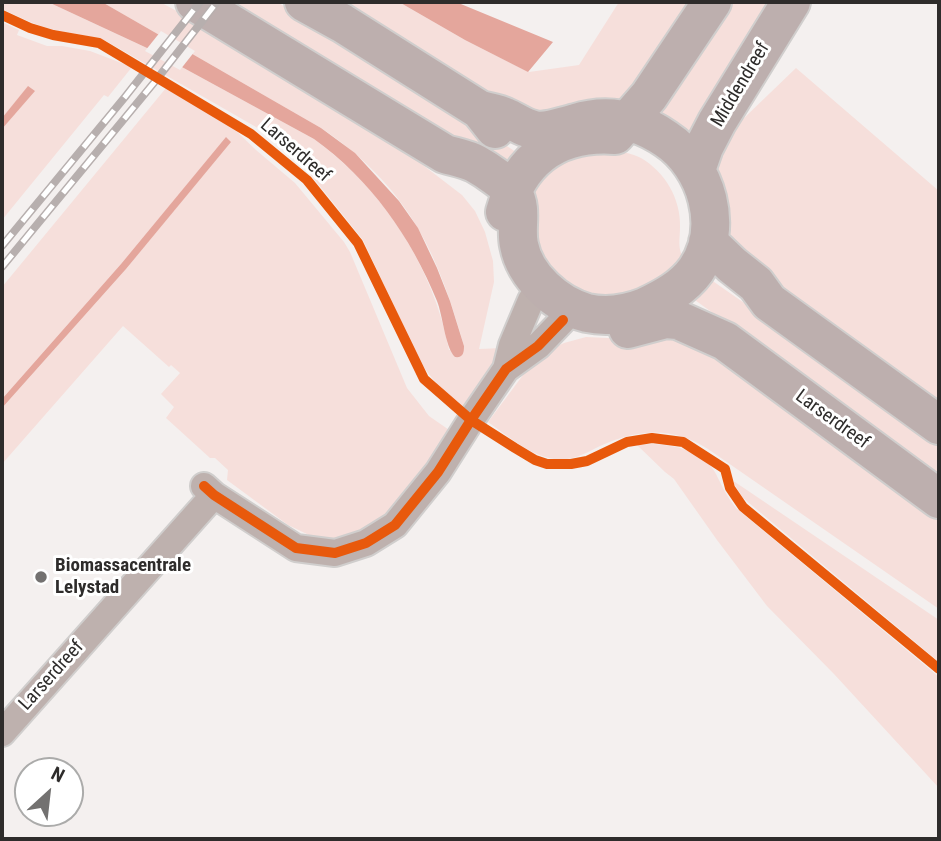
<!DOCTYPE html>
<html>
<head>
<meta charset="utf-8">
<style>
  body { margin:0 }
  #map { position:relative; width:941px; height:841px; overflow:hidden; background:#f4f0ef; font-family:"Roboto Condensed",sans-serif }
  canvas { display:block }
  .frame { position:absolute; inset:0; border:4px solid #2e2c2b; pointer-events:none }
  .north { position:absolute; left:14px; top:757px; width:70px; height:70px; box-sizing:border-box; background:#fff; border:2px solid #ababaa; border-radius:50%; rotate:27deg; font-size:19px; font-weight:700; line-height:28px; text-align:center; color:#2e2c2b }
  .north::after { content:''; display:block; margin:auto; width:24px; height:32px; background:#737170; clip-path:polygon(50% 0,100% 100%,50% 72%,0 100%) }
</style>
</head>
<body>
<div id="map">
<canvas width="941" height="841"></canvas>
<div class="frame"></div>
<div class="north">N</div>
</div>
<script>
const ctx = document.querySelector('canvas').getContext('2d');
ctx.lineJoin = 'round';
function fillPath(path, color) {
  ctx.fillStyle = color;
  ctx.fill(path, 'evenodd');
}
function strokePath(path, color, width, dash) {
  ctx.strokeStyle = color;
  ctx.lineWidth = width;
  ctx.lineCap = dash ? 'butt' : 'round';
  ctx.setLineDash(dash || []);
  ctx.stroke(path);
}
function drawText(font, color, halo, rows, align = 'center') {
  ctx.font = font + ' "Roboto Condensed",sans-serif';
  ctx.lineWidth = 6;
  ctx.setLineDash([]);
  ctx.textBaseline = 'middle';
  ctx.strokeStyle = halo;
  ctx.fillStyle = color;
  for (const [text, x, y, turn = 0] of rows) {
    ctx.save();
    ctx.translate(x, y);
    ctx.rotate((+turn || 0) * Math.PI / 180);
    ctx.textAlign = isNaN(turn) ? turn : align;
    if (halo) ctx.strokeText(text, 0, 0);
    ctx.fillText(text, 0, 0);
    ctx.restore();
  }
}
const green = new Path2D(`
  M2,2H48L147,48L314,139C383,189 433,266 449,350L464,346C452,305 439,263 417,227C394,187 359,153 321,128L102,2H160L217,33L402,149L462,195L475,211L485,232L493,261L494,282L479,349L503,348L467,409C446,393 433,382 419,360L363,240L302,164L256,127L106,41C89,35 72,34 55,30C37,26 19,17 2,9Z
  M222,2H277L421,89L522,156L507,175Z
  M334,2H399L465,40L529,72L579,65L619,2H698L623,99L602,108L542,115L500,99Z
  M721,2H775L694,141L650,116Z
  M2,22L19,30L17,35L47,46H62L90,51L132,67L108,97L104,95L2,220V129L34,91L28,87L2,118Z
  M796,68L939,191V409L736,255L713,199L716,145Z
  M166,88L229,124L256,150L295,183L344,242L350,252L407,388L429,416L452,432L410,498L363,533L338,540L309,535L288,525L227,480L228,470L215,458H210L166,418L174,407L161,394L180,373L171,365L169,367L123,326L2,464V408L126,269L230,142L226,138L121,264L2,399V287Z
  M609,149C619,151 631,153 641,158C665,172 681,199 680,227C680,240 677,248 684,259L653,288L609,301L563,286L533,248L528,190L559,161Z
  M707,277L939,439V477L688,295Z
  M669,332L697,345L791,407L939,518V609L708,449C672,426 638,429 600,446C586,453 571,462 554,459C529,455 508,436 488,422L532,363L541,354L564,343L586,337L608,338Z
  M652,444C675,445 705,451 716,474C722,486 727,497 736,508L939,677V788L834,674L767,606L717,540L674,479L665,472L637,445Z
  M733,482H735L939,620V662L743,498Z`);
const water = new Path2D(`
  M48,2H102L321,128L355,153L399,201L418,228L437,268L450,301L464,346C464,353 463,358 455,357C445,347 443,316 437,301C411,237 370,179 314,139L147,48Z
  M399,2H456L553,42L528,72L465,40Z
  M28,86L35,91L2,129V118Z
  M226,137L231,142L126,269L2,408V399L121,264Z`);
const pier = new Path2D(`
  M161,31L195,51L180,70L145,51Z`);
const street = new Path2D(`
  M506,369L512,345L531,300
  M204,486L214,495L296,548L335,553L366,543L395,525L438,472L471,420L506,369L538,346L563,320
  M2,733L214,495`);
const secondary = new Path2D(`
  M195,2L445,154C455,157 467,159 476,164C485,169 508,184 513,193C523,210 515,227 519,245C525,277 557,305 587,313C606,317 627,314 645,307C664,298 683,288 696,270C725,228 707,166 666,139C638,120 608,113 576,123C562,126 548,133 534,130C523,128 515,121 505,117C498,113 488,112 480,110
  M304,2L342,23L480,110L495,129
  M696,170L704,147L717,122L791,2
  M505,212C520,158 559,131 615,135L649,96L712,2
  M708,242L732,265L756,284L769,302L939,425
  M628,329L666,319L678,320L725,341L939,499`);
const rail = new Path2D(`
  M2,246L125,97L200,2
  M2,267L157,79L217,2`);
const cycleway = new Path2D(`
  M2,15L30,28L53,35L99,43L251,134L307,180L358,243L424,379L471,420L515,448L535,460L547,464H571L587,461L627,442L652,438L683,442L725,469L730,488L743,507L939,669
  M204,486L214,495L296,548L335,553L366,543L395,525L438,472L471,420L506,369L538,346L563,320`);
const markers = [
  [41,577,7,"#737170"]
];
const streetNames = [
  ["Middendreef",741,85,-59],
  ["Larserdreef",295,151,41],
  ["Larserdreef",832,420,36],
  ["Larserdreef",52,676,-48]
];
const poiNames = [
  ["Biomassacentrale",55,566],
  ["Lelystad",55,588]
];
fillPath(green, '#f6dfdb');
fillPath(water, '#e4a69c');
fillPath(pier, '#f4f0ef');
strokePath(street, '#d0cecd', 30);
strokePath(secondary, '#d0cecd', 42);
strokePath(street, '#beb1ae', 26);
strokePath(secondary, '#bdafae', 38);
strokePath(rail, '#b7afae', 8);
strokePath(rail, '#fff', 5, [16]);
strokePath(cycleway, '#e8590c', 10);
for (const [x, y, r, color] of markers) {
  const dot = new Path2D();
  dot.arc(x, y, r, 0, 2 * Math.PI);
  ctx.fillStyle = color;
  ctx.fill(dot);
  strokePath(dot, '#fff', 2.5);
}
drawText('19px', '#2e2c2b', '#fff', streetNames);
drawText('bold 19px', '#2e2c2b', '#fff', poiNames, 'left');
</script>
</body>
</html>
